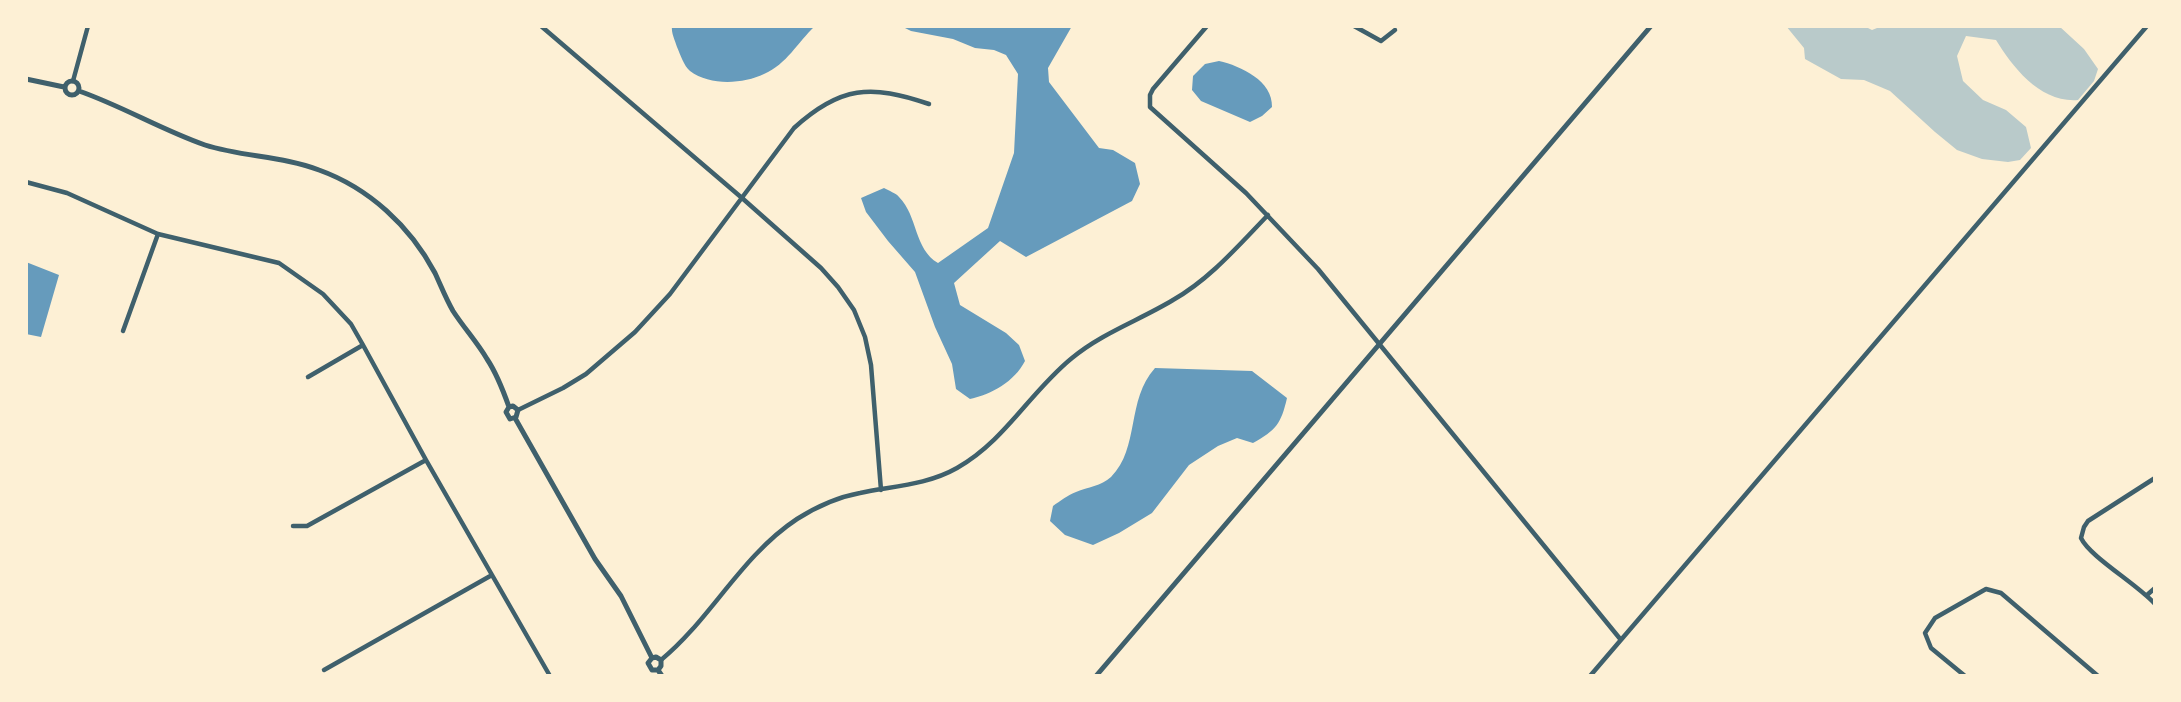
<!DOCTYPE html>
<html>
<head>
<meta charset="utf-8">
<style>
  body { margin:0 }
  #map { position:relative; width:2181px; height:702px; overflow:hidden; background:#fdf0d5; font-family:"DM Sans",sans-serif }
  canvas { display:block }
  .frame { position:absolute; inset:0; border:28px solid #fdf0d5; pointer-events:none }
</style>
</head>
<body>
<div id="map">
<canvas width="2181" height="702"></canvas>
<div class="frame"></div>
</div>
<script>
const ctx = document.querySelector('canvas').getContext('2d');
ctx.lineJoin = 'round';
function fillPath(path, color) {
  ctx.fillStyle = color;
  ctx.fill(path, 'evenodd');
}
function strokePath(path, color, width, dash) {
  ctx.strokeStyle = color;
  ctx.lineWidth = width;
  ctx.lineCap = dash ? 'butt' : 'round';
  ctx.setLineDash(dash || []);
  ctx.stroke(path);
}
const green = new Path2D(`
  M1786,26H1864L1872,30L1882,26H2059L2084,49L2098,69L2094,81L2078,100C2041,103 2013,68 1996,40L1966,36L1957,56L1963,81L1983,100L2006,110L2026,127L2031,148L2020,160L2008,162L1982,159L1957,150L1935,132L1890,91L1864,80L1841,79L1805,59L1804,48Z`);
const water = new Path2D(`
  M672,26H815C797,43 787,64 764,74C743,84 710,86 690,71C684,66 680,54 677,47C675,40 671,33 672,26Z
  M901,26H1072L1048,68L1049,82L1099,148L1113,150L1135,163L1140,184L1132,201L1026,257L1000,241L954,283L960,305L1006,333L1019,345L1025,361C1014,382 992,394 970,399L956,389L952,364L935,327L915,272L888,241L866,212L861,198L884,188C889,191 896,193 899,197C918,216 914,249 938,263L988,228L1014,153L1018,74L1006,55L994,50L975,48L953,39L911,31Z
  M1219,61C1241,66 1273,81 1272,107L1262,116L1250,122L1201,101L1192,90L1193,76L1205,64Z
  M26,262L59,275L41,337L26,334Z
  M1155,368L1252,371L1287,398C1281,424 1276,430 1253,443L1237,438L1218,446L1189,465L1152,513L1119,533L1093,545L1065,535L1050,521L1053,506C1060,501 1068,495 1076,492C1088,487 1101,486 1111,477C1140,448 1126,400 1155,368Z`);
const minor = new Path2D(`
  M541,26L742,198L821,268L838,287L854,310L865,337L871,365L881,490
  M1207,26L1153,89L1150,95V107L1246,193L1318,269L1621,640
  M1354,26L1381,41L1395,30
  M73,81L88,26
  M26,182L67,193L158,234L279,263L323,294L351,324L363,345L426,460L550,676
  M123,331L158,234
  M308,377L363,345
  M518,410L563,388L586,374L635,332L670,294L794,128C840,86 871,84 929,104
  M2155,478L2088,521L2084,527L2081,538C2090,557 2137,584 2155,604
  M293,526H307L426,460
  M2147,595L2155,588
  M661,660C711,619 741,556 797,519C816,507 838,497 860,493C894,486 927,485 957,468C1005,441 1030,392 1072,358C1102,333 1140,320 1173,300C1210,279 1238,246 1268,215
  M324,670L492,575
  M1590,676L2147,26
  M1965,676L1931,648L1925,633L1935,618L1986,589L2001,593L2098,676`);
const tertiary = new Path2D(`
  M26,79L64,87
  M65 88a7 7 0 1 1 14 0a7 7 0 1 1-14 0Z
  M79,91C122,106 162,130 205,145C242,157 283,156 319,170C369,188 410,226 435,273C441,286 446,299 453,311C464,328 477,342 487,359C497,374 503,390 509,407L506,412L510,419L516,417L518,410L513,406L509,407
  M515,418L595,559L621,596L652,658
  M658,670L661,666V660L656,657L652,658L648,663L652,670H658L662,676
  M1096,676L1651,26`);
fillPath(green, '#b9caca');
fillPath(water, '#669bbc');
strokePath(minor, '#3f606c', 4.5);
strokePath(tertiary, '#3f606c', 5);
</script>
</body>
</html>
